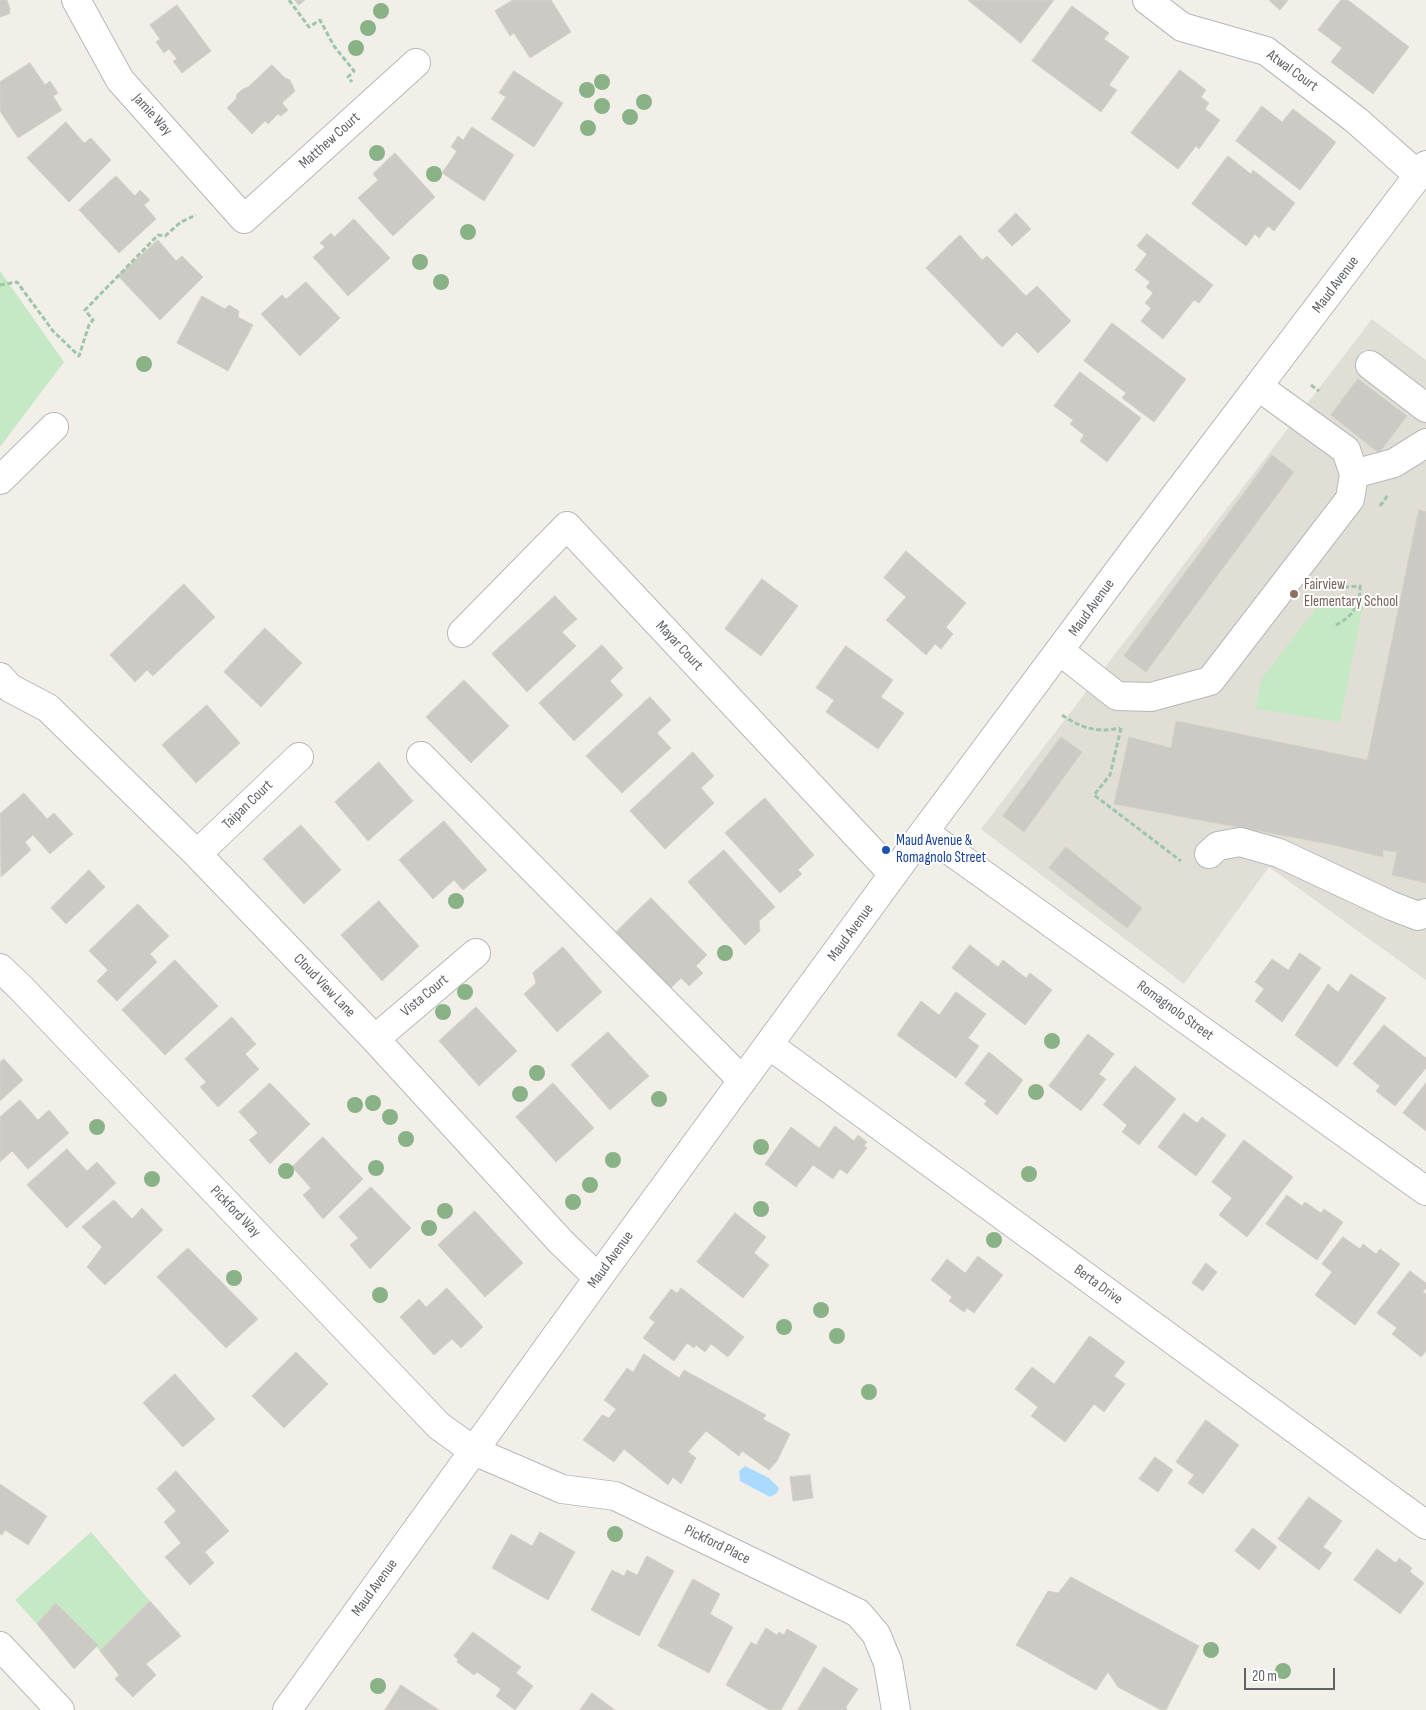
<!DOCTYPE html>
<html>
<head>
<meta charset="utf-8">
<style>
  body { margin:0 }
  #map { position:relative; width:1426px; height:1710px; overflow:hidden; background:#f1efe8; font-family:"Sofia Sans Condensed",sans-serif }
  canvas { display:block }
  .scale { position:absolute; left:1244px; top:1668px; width:91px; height:22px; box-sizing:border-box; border:2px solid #5f6368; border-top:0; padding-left:6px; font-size:15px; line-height:18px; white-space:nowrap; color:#5f6368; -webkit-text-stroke:4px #fff; paint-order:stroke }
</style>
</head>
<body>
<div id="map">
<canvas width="1426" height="1710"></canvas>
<div class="scale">20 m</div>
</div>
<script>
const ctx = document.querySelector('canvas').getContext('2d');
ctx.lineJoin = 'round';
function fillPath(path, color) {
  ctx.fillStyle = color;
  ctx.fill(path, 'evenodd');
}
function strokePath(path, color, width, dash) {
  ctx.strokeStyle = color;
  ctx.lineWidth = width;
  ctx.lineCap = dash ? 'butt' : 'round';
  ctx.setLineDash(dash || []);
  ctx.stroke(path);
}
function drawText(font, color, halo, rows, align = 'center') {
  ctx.font = font + ' "Sofia Sans Condensed",sans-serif';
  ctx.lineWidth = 4;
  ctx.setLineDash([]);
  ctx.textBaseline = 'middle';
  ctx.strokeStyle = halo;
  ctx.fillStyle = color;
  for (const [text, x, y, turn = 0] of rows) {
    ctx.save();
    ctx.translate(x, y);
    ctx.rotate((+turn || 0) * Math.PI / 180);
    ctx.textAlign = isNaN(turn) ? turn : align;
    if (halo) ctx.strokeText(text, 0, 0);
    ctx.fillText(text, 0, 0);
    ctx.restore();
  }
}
const education = new Path2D(`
  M1372,319L1426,360V980L1269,867L1184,984L981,829Z`);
const green = new Path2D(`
  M0,271L64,362L0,447Z
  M1333,595L1364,602L1340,722L1256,709L1260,681L1323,599Z
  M91,1532L150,1601L100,1651L57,1603L37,1624L15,1600Z`);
const water = new Path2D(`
  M745,1466L769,1478L779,1488L777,1493L770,1497L740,1481L739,1471Z`);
const building = new Path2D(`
  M0,0H7L10,9L9,14L0,17Z
  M295,0H305L299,5Z
  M513,0H551L571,32L530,58L514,33L510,36L495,11Z
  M968,0H1054L1021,43Z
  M1269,0H1288L1280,10Z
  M1341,0H1348L1409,47L1373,94L1331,62L1342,48L1318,30Z
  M177,5L211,51L182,73L173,61L177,59L169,49L164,53L156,42L160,39L150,25Z
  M1072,6L1109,33L1104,39L1129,57L1109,85L1117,90L1101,112L1032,61Z
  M30,63L45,85L50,81L58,93L53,96L62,110L18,138L0,111V82Z
  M272,65L285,78L290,80L295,91L282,103L288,110L281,116L278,114L268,124L265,121L252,134L227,108L236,99L237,94L243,89L248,87Z
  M1180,70L1206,90L1201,97L1209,103L1205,109L1220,120L1199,149L1196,146L1178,169L1131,133Z
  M514,71L563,103L534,147L491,119L506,97L499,93Z
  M1262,106L1282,122L1293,109L1336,142L1300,190L1236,141Z
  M66,122L84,143L91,138L111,160L69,202L27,158Z
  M472,127L514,155L484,201L442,173L457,151L451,147L458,136L463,140Z
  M395,153L435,197L393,236L358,198L378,180L373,174Z
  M1228,156L1251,174L1253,170L1295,203L1274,231L1268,226L1259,238L1255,234L1246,246L1192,204Z
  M116,176L135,196L140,190L150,200L144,205L156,219L119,253L79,210Z
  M1016,213L1031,229L1012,246L998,231Z
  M354,219L390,258L348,296L313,257L325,247L320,243L331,233L334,237Z
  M1147,234L1213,285L1199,303L1194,300L1163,339L1141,321L1151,308L1145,303L1153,293L1146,287L1150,282L1135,270L1147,254L1137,246Z
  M960,235L982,260L987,256L1026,296L1037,286L1071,321L1038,353L1017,332L1002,347L926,268Z
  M158,240L176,261L182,256L203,277L160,320L118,276Z
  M306,282L340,318L300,356L261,314L282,295L286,299Z
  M202,296L225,309L229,305L239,311L238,317L253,325L228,371L177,343Z
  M1112,323L1186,379L1154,422L1122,398L1126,393L1084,361Z
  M1080,372L1141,418L1107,462L1080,441L1084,435L1070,424L1073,420L1054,406Z
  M1358,379L1407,416L1379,453L1331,415Z
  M1272,455L1294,472L1146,672L1124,656Z
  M1419,510L1426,512V883L1392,875L1397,852L1383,850V857L1334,845L1114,804L1129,737L1171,748L1176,721L1367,760Z
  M906,551L966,603L946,627L953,634L941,649L935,644L926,655L886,620L906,597L884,578Z
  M762,579L798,606L761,656L725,629Z
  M184,584L215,617L153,676L147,670L135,682L110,655Z
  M555,596L577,619L562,632L576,646L527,692L492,654Z
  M265,628L302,663L261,707L224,672Z
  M602,645L623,668L610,681L623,695L574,741L539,703Z
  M846,646L893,680L881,697L904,713L878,749L826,712L834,700L816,688Z
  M464,680L509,726L471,763L426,717Z
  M650,697L671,720L657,733L671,748L622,793L586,756Z
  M207,705L240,743L196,783L162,745Z
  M1061,737L1082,752L1024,832L1003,816Z
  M693,752L714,776L701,788L714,803L665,849L630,811Z
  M379,762L413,801L368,841L335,802Z
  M24,793L47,819L54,813L73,834L50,854L33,835L25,842L31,850L1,877L0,814Z
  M765,798L814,855L798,870L802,874L780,893L725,833Z
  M444,821L487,870L463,890L454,880L433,899L399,860Z
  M301,825L341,870L304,904L263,859Z
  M1066,847L1142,908L1127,928L1049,868Z
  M724,850L775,907L759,921L760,931L745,945L688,882Z
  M89,870L105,887L66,924L51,908Z
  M651,898L707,955L696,966L703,973L689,986L681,978L669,990L614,934Z
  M379,901L419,946L382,981L341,935Z
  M138,904L169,936L150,954L157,962L117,1001L97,981L108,970L89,951Z
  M970,945L998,967L1003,960L1026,978L1030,973L1052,990L1025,1025L952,968Z
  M563,947L602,992L557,1032L524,994L536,983L533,973Z
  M1300,953L1321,968L1282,1022L1255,1001L1264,989L1255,982L1272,959L1288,970Z
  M175,960L218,1006L165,1055L122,1010Z
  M1351,974L1386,998L1337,1067L1295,1035L1328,984L1338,992Z
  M956,992L986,1014L968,1038L979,1046L956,1078L897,1035L921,1001L939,1015Z
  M476,1007L517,1051L479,1086L439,1041Z
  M232,1017L256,1044L245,1054L259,1069L218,1107L200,1087L206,1082L185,1059Z
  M1384,1025L1426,1058V1068L1395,1106L1376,1091L1380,1086L1353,1064Z
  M608,1032L649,1076L610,1110L571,1065Z
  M1088,1034L1114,1054L1099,1074L1106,1079L1081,1111L1049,1086Z
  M989,1052L1023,1080L997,1115L984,1104L987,1101L965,1084Z
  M4,1059L23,1080L0,1101V1062Z
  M1135,1066L1176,1099L1139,1145L1122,1132L1127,1125L1103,1105Z
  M270,1083L310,1124L270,1164L249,1140L258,1133L239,1112Z
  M553,1083L594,1128L556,1162L516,1117Z
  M1426,1083V1131L1403,1113Z
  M20,1100L38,1120L49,1110L69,1133L28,1169L12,1151L0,1162V1117Z
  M1184,1113L1197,1123L1202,1117L1226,1135L1196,1176L1158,1147Z
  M835,1126L854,1141L858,1135L867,1142L864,1146L867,1148L847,1174L840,1169L833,1179L813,1165L796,1187L765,1164L791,1127L819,1148Z
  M323,1137L363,1179L323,1219L303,1195L311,1188L292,1167Z
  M1244,1140L1293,1177L1247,1237L1219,1215L1232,1198L1212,1182Z
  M67,1149L87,1171L97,1162L116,1183L67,1228L27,1185Z
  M371,1187L411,1228L370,1269L350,1245L358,1238L339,1217Z
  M1287,1195L1302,1206L1305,1202L1321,1213L1324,1209L1343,1222L1317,1260L1266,1224Z
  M114,1200L132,1219L142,1208L163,1230L105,1285L87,1267L102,1247L82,1227Z
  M475,1211L523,1263L485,1297L438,1245Z
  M735,1213L766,1237L754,1253L769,1265L743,1298L697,1262Z
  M1343,1237L1360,1249L1363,1244L1376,1254L1380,1249L1400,1264L1355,1325L1315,1295L1332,1272L1322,1264Z
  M188,1248L258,1319L226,1348L157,1277Z
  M978,1256L1003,1275L974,1313L967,1308L964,1312L949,1301L952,1297L931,1280L947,1259L965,1273Z
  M1206,1263L1217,1272L1203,1291L1192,1283Z
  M1410,1271L1426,1283V1288L1423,1292L1426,1294V1351L1421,1357L1392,1334L1397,1328L1377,1313Z
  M447,1288L483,1327L461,1348L452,1339L434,1355L400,1317L419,1299L426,1307Z
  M681,1288L744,1337L728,1357L711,1344L705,1352L696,1345L694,1348L687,1343L674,1361L643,1338L655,1322L649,1318L671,1289L677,1293Z
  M1090,1336L1125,1362L1114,1376L1125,1384L1104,1412L1094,1404L1065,1442L1031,1416L1038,1407L1015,1389L1032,1367L1054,1384Z
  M296,1352L328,1384L284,1428L252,1396Z
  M644,1354L679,1378L684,1370L766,1415L763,1419L790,1434L777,1461L769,1470L742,1451L739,1456L706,1431L688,1452L696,1458L681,1484L673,1477L668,1485L624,1449L614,1462L583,1440L602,1415L609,1418L616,1409L604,1400L627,1368L633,1372Z
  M175,1374L215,1419L183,1447L143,1403Z
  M1206,1420L1239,1445L1203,1494L1188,1483L1194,1475L1176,1462Z
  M1155,1457L1173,1470L1158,1492L1139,1479Z
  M176,1471L229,1531L205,1552L214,1563L190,1585L165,1557L181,1543L164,1522L176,1511L157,1489Z
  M810,1475L813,1498L793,1501L790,1477Z
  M0,1484L47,1516L28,1545L5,1530L2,1535L0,1534Z
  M1309,1497L1342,1521L1323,1547L1332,1553L1319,1570L1278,1539Z
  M1253,1528L1277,1547L1259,1570L1235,1551Z
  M540,1532L575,1552L548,1600L492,1568L511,1534L532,1546Z
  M1377,1549L1396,1563L1399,1558L1412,1568L1410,1572L1424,1583L1400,1614L1354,1580Z
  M647,1556L674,1571L639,1636L591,1610L612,1570L624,1576L627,1570L637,1575Z
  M1071,1577L1199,1646L1166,1710H1161L1118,1687L1108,1672L1096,1690L1016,1645L1048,1591L1058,1593Z
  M693,1579L720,1594L710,1614L733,1627L709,1673L658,1646Z
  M150,1601L181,1636L146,1664L156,1675L133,1697L115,1679L119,1675L100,1651Z
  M56,1603L98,1645L74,1669L37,1624Z
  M766,1628L777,1635L779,1632L784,1635L787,1629L817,1646L781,1710H769L726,1685L751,1642L756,1645Z
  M473,1632L521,1667L516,1673L533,1686L515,1710L496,1696L501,1689L477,1672L474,1675L457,1662L458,1659L454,1656Z
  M824,1667L858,1689L846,1707L847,1710H798Z
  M401,1685L439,1710H385Z
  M592,1693L615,1710H580Z`);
const path = new Path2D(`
  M289,0L309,27L320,20L334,46L354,71L348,77L352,82
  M0,285L17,282L53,331L79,356L89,325L93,320L85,310L158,235L165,236L181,222L196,215
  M1311,385L1319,391
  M1380,506L1388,495
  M1324,581L1333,588L1360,586C1361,605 1351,619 1333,626
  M1062,715C1081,728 1097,733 1120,728
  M1121,728L1110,775L1094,795L1181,861`);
const minor = new Path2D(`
  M76,0L120,80L244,219L416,63
  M1147,0L1182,27L1266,51L1356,120L1418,175
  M1370,365L1426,408
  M1354,474L1394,463L1426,443
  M0,480L54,427
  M462,633L567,526L893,874
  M1060,651L1117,696L1151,697L1210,681L1350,499L1354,474L1346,450L1259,387
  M0,677L10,688L48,708L197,854L375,1039L561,1242L598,1278
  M421,756L742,1080
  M924,832L1426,1191
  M197,854L299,757
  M1209,854L1218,846L1240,842L1279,853L1392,906L1418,916L1426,913
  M0,968L21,988L439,1426L474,1451L562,1489L615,1496L858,1613L876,1634L888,1663L896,1710
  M375,1039L476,953
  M769,1045L1426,1525
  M0,1646L60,1710
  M287,1710L598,1278L924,832L1146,534L1426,165`);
const trees = [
  [381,11],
  [368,28],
  [356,48],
  [602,82],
  [587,90],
  [644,102],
  [602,106],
  [630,117],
  [588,128],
  [377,153],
  [434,174],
  [468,232],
  [420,262],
  [441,282],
  [144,364],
  [456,901],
  [725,953],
  [465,992],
  [443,1012],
  [1052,1041],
  [537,1073],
  [1036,1092],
  [520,1094],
  [659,1099],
  [373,1103],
  [355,1105],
  [390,1117],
  [97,1127],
  [406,1139],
  [761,1147],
  [613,1160],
  [376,1168],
  [286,1171],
  [1029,1174],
  [152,1179],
  [590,1185],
  [573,1202],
  [761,1209],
  [445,1211],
  [429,1228],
  [994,1240],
  [234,1278],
  [380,1295],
  [821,1310],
  [784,1327],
  [837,1336],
  [869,1392],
  [615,1534],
  [1211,1650],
  [1283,1671],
  [378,1686]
];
const markers = [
  [1294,594,5,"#8d6e63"],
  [886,850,5,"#1a4fb4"]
];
const streetNames = [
  ["Atwal Court",1292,71,36],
  ["Jamie Way",152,115,48],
  ["Matthew Court",330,141,-42],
  ["Maud Avenue",1336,285,-53],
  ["Maud Avenue",1092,608,-54],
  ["Mayar Court",679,646,47],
  ["Taipan Court",248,805,-44],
  ["Maud Avenue",851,933,-54],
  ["Cloud View Lane",324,986,46],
  ["Vista Court",425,996,-40],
  ["Romagnolo Street",1175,1011,36],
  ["Pickford Way",235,1212,46],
  ["Maud Avenue",611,1260,-54],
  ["Berta Drive",1098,1285,36],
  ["Pickford Place",717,1545,26],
  ["Maud Avenue",375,1588,-54]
];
const educationNames = [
  ["Fairview",1304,585],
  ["Elementary School",1304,602]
];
const transitNames = [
  ["Maud Avenue &",896,841],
  ["Romagnolo Street",896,858]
];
fillPath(education, '#e1ded6');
fillPath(green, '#c5e8c5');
fillPath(water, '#aadaff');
fillPath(building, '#cccac5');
strokePath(building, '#d6d1c6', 1);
strokePath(minor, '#b5b8bc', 30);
strokePath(path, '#9cc7a9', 3, [5, 2.5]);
strokePath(minor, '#fff', 28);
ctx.fillStyle = '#89b387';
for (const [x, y] of trees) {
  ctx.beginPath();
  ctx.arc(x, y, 8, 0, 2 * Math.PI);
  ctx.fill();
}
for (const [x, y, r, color] of markers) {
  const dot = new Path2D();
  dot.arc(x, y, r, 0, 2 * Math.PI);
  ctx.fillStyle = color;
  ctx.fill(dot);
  strokePath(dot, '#fff', 2);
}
drawText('15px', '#5f6368', '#fff', streetNames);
drawText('15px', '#785e54', '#fff', educationNames, 'left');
drawText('15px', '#164399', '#fff', transitNames, 'left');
</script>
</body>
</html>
